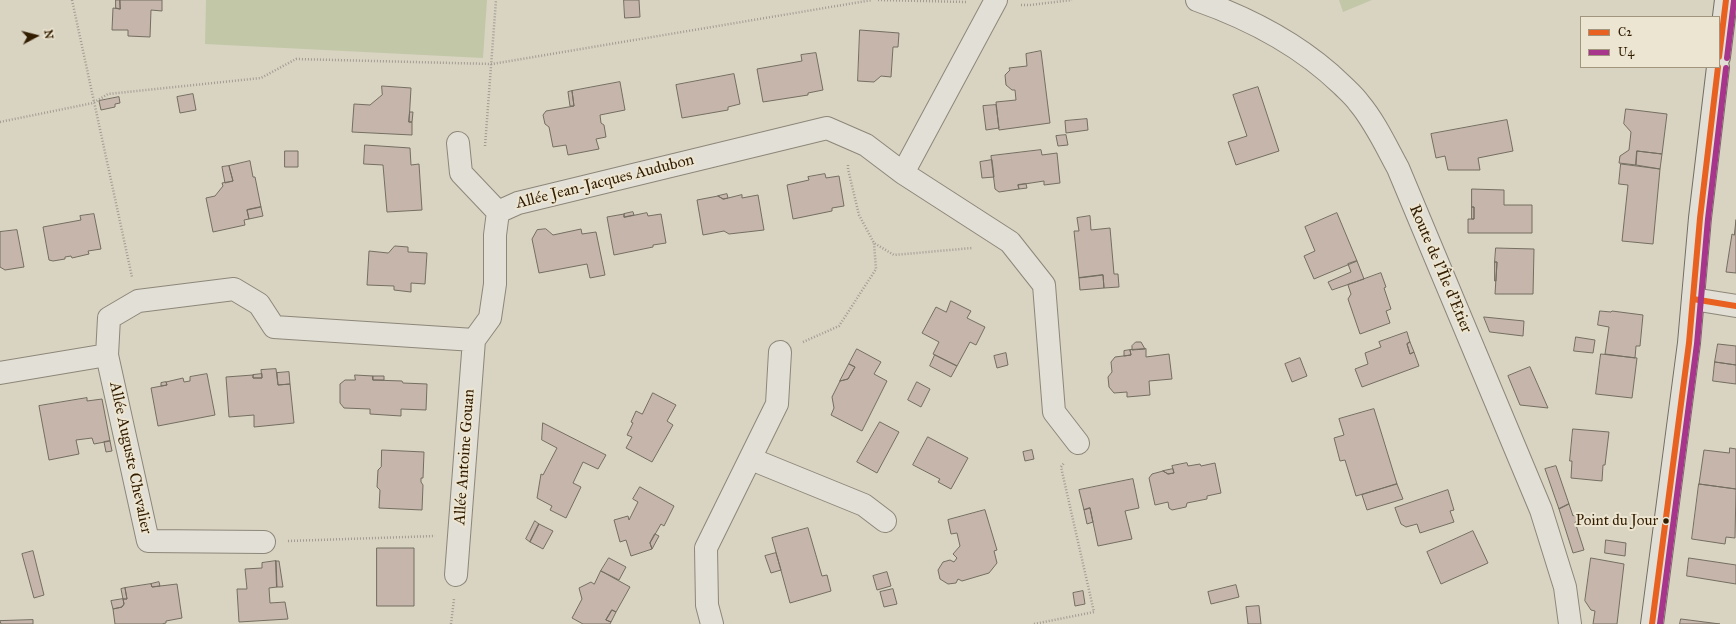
<!DOCTYPE html>
<html>
<head>
<meta charset="utf-8">
<style>
  body { margin:0 }
  #map { position:relative; width:1736px; height:624px; overflow:hidden; background:#d9d3c2; font-family:"IM FELL Great Primer",serif }
  canvas { display:block }
  .legend { position:absolute; left:1580px; top:16px; width:140px; height:52px; box-sizing:border-box; background:#ece5d2; border:1px solid #a2957e; margin:0; padding:5px 7px; list-style:none; font-size:12px; color:#331d00 }
  .legend li { display:flex; align-items:center; gap:8px; height:20px }
  .legend b { width:20px; border:1px solid #a2957e }
  .north { position:absolute; left:16px; top:16px; width:40px; height:40px; -webkit-text-stroke:3px #ece5d2; paint-order:stroke; rotate:83deg; font-size:11px; font-weight:700; line-height:16px; text-align:center; color:#331d00 }
  .north::after { content:''; display:block; margin:auto; width:14px; height:18px; background:#331d00; clip-path:polygon(50% 0,100% 100%,50% 72%,0 100%) }
</style>
</head>
<body>
<div id="map">
<canvas width="1736" height="624"></canvas>
<ul class="legend">
<li><b style="height:5px;background:#e86120"></b>C2</li>
<li><b style="height:5px;background:#a7358b"></b>U4</li>
</ul>
<div class="north">N</div>
</div>
<script>
const ctx = document.querySelector('canvas').getContext('2d');
ctx.lineJoin = 'round';
function fillPath(path, color) {
  ctx.fillStyle = color;
  ctx.fill(path, 'evenodd');
}
function strokePath(path, color, width, dash) {
  ctx.strokeStyle = color;
  ctx.lineWidth = width;
  ctx.lineCap = dash ? 'butt' : 'round';
  ctx.setLineDash(dash || []);
  ctx.stroke(path);
}
function drawText(font, color, halo, rows, align = 'center') {
  ctx.font = font + ' "IM FELL Great Primer",serif';
  ctx.lineWidth = 4;
  ctx.setLineDash([]);
  ctx.textBaseline = 'middle';
  ctx.strokeStyle = halo;
  ctx.fillStyle = color;
  for (const [text, x, y, turn = 0] of rows) {
    ctx.save();
    ctx.translate(x, y);
    ctx.rotate((+turn || 0) * Math.PI / 180);
    ctx.textAlign = isNaN(turn) ? turn : align;
    if (halo) ctx.strokeText(text, 0, 0);
    ctx.fillText(text, 0, 0);
    ctx.restore();
  }
}
const green = new Path2D(`
  M206,0H487L483,58L205,44Z
  M1339,0H1372L1343,12Z`);
const building = new Path2D(`
  M116,0H120V9L116,8Z
  M120,0H162V11L151,10L150,37L128,36V30H112L113,8L120,9Z
  M624,0H639L640,17L625,18Z
  M860,30L899,33L898,47H893L891,77L881,76L874,82L858,81Z
  M1041,51L1050,123L999,130L996,102L1016,100L1015,90H1012L1006,85L1005,75L1010,70L1009,68L1027,66L1026,54Z
  M816,53L823,90L808,93V95L763,102L757,69L802,61L801,55Z
  M734,74L740,104L728,107V110L682,118L676,85Z
  M620,82L625,110L600,115L601,123L604,125L606,137L596,139L599,149L568,155L566,145L553,147L549,127L545,124L543,115L546,111L574,106L572,91Z
  M382,86L411,88L409,122H412V135L352,132L354,104L370,105L382,95Z
  M1258,87L1279,151L1236,165L1228,142L1247,136L1233,95Z
  M572,91L574,106H570L568,92Z
  M193,94L196,110L180,113L177,97Z
  M119,97L120,103L115,104V107L101,110L99,101Z
  M996,105L999,128L986,130L983,106Z
  M1626,109L1667,114L1662,154L1637,151L1636,165L1619,163L1620,156L1629,150L1631,132L1624,124Z
  M410,112H413L412,122H409Z
  M1087,119L1088,130L1066,133L1065,121Z
  M1507,120L1513,151L1478,158L1480,170H1448L1445,156L1436,158L1431,134Z
  M1066,135L1068,145L1058,146L1056,136Z
  M365,145L410,148L411,165L419,164L422,210L387,212L383,165L364,164Z
  M1041,150L1042,155L1057,153L1060,183L1044,185V181L1018,185L1019,189L999,192L995,189L991,156Z
  M285,151H298V167H285Z
  M1637,151L1662,154L1660,169L1636,165Z
  M992,160L994,177L982,178L980,162Z
  M250,161L253,177H255L261,207L247,210L249,219L244,220L245,225L213,232L206,198L215,196L223,186L222,183L233,181L229,166Z
  M1621,164L1660,169L1653,244L1622,241L1628,185L1619,184Z
  M229,166L233,181L225,183L222,167Z
  M825,174L826,178L839,176L844,206L832,208V211L793,219L787,185L809,180L808,177Z
  M1026,184L1027,188L1019,189L1018,185Z
  M1472,189L1504,190V205H1532V233H1468V219H1474V207H1472Z
  M727,194L728,198L723,199L718,196Z
  M742,195V198L758,195L764,230L729,234L724,231L703,235L697,200L718,196L723,199Z
  M261,207L263,216L249,219L247,210Z
  M1472,207H1474V219H1472Z
  M633,212L634,215L624,217V214Z
  M647,213L648,216L661,214L666,243L653,245V247L614,255L607,217L624,214V217Z
  M1337,213L1357,261L1314,279L1304,256L1315,251L1305,227Z
  M94,214L101,249L88,251L89,254L72,258L71,256L65,257V259L53,261L49,260L43,227L81,220L80,216Z
  M1090,216L1091,230L1110,228L1114,274H1118L1119,287L1104,288L1103,275L1079,278L1074,231H1079L1077,218Z
  M1736,220V273L1726,272L1732,234L1734,235Z
  M546,229L553,235L581,229L582,234L596,232L605,275L590,278L587,264L539,273L532,239L537,230Z
  M17,230L24,267L5,270L0,267V232Z
  M395,246L408,247V252L427,253L425,284L411,283V292L394,290V286L367,285L369,251L388,253Z
  M1496,248L1534,249L1533,294H1495L1497,262H1495Z
  M1357,261L1364,279L1332,290L1328,282L1351,272L1348,264Z
  M1495,262H1497L1496,281H1495Z
  M1381,273L1386,287L1384,288L1391,309L1386,311L1390,323L1360,334L1348,299L1351,294L1348,285Z
  M1103,275L1104,288L1080,290L1079,278Z
  M951,301L971,311L967,318L985,327L976,345L970,342L957,366L933,354L939,342L922,333L936,307L946,312Z
  M1600,311L1611,312L1612,311L1643,315L1640,346H1636L1635,358L1605,354L1609,327L1598,325Z
  M1484,317L1524,321L1523,336L1490,332Z
  M1407,332L1410,342L1407,344L1410,354L1414,352L1419,366L1362,387L1355,369L1368,364L1365,353L1381,347L1379,342Z
  M1576,337L1595,340L1593,353L1574,351Z
  M1136,342H1141L1145,349L1132,350V346Z
  M1410,342L1414,352L1410,354L1407,344Z
  M1718,344L1736,346V365L1715,362Z
  M857,349L881,362L874,374L887,381L862,431L831,415L834,408L832,397L840,381L848,379L855,367L849,364Z
  M1146,349V357L1169,354L1172,379L1149,381L1150,395L1127,397V392L1114,393L1109,387L1108,377L1112,372L1111,362L1115,357L1131,355L1130,350Z
  M1130,350L1131,355L1124,356V351Z
  M1006,353L1008,365L997,368L994,356Z
  M1601,354L1637,358L1632,398L1596,394Z
  M935,355L957,366L951,377L930,366Z
  M1300,358L1307,376L1292,382L1285,364Z
  M1715,362L1736,365V384L1713,381Z
  M849,364L855,367L848,379L840,381Z
  M1530,367L1548,408L1520,405L1508,376Z
  M276,369L278,385L290,384L294,423L254,427V415L229,417L226,377L253,375V378H262L261,370Z
  M289,372L290,384L278,385L277,373Z
  M207,374L215,415L158,426L151,388L167,385L166,382L183,378L184,382L190,381V377Z
  M262,374V378H253V375Z
  M355,375L373,376V380L402,381L403,383L427,384L426,410L401,409V416L370,414V409L344,408L340,403V384L345,380H355Z
  M373,376H384V380H373Z
  M166,382L167,385L161,386V383Z
  M917,382L930,389L921,407L908,400Z
  M653,393L676,405L667,421L673,425L652,462L626,448L632,437L627,435L633,423L631,422L636,411L642,414Z
  M87,398V401L102,399L110,441L94,444L92,438L76,440L79,454L49,460L39,406Z
  M1374,409L1397,484L1356,496L1345,460L1340,461L1334,438L1344,435L1339,419Z
  M880,422L899,432L877,473L857,462Z
  M543,423L606,455L598,469L583,462L573,483L581,487L566,518L550,510L552,506L537,498L541,474L543,475L557,448L542,440Z
  M1573,429L1609,432L1605,465H1603L1602,481L1571,478L1572,461H1570Z
  M928,437L968,458L951,489L938,482L940,479L913,465Z
  M110,441L112,451L106,452L104,442Z
  M1730,448L1736,449V489L1699,484L1704,450L1729,453Z
  M382,450L424,452L423,478H421V482L423,485L422,510L379,508L380,490L377,487L378,470L381,467Z
  M1032,450L1034,459L1025,461L1023,452Z
  M1187,463L1188,466L1200,464L1201,466L1215,463L1221,493L1207,496V499L1187,503L1186,507L1172,510L1169,508L1168,502L1155,505L1149,478L1152,474L1163,471L1168,474L1174,473L1172,466Z
  M1556,466L1569,504L1559,509L1545,469Z
  M1173,469L1174,473L1168,474L1163,471Z
  M1133,479L1139,508L1125,511L1132,539L1098,546L1090,508L1084,510L1079,490Z
  M1397,484L1403,499L1367,510L1362,495Z
  M1699,484L1736,489L1735,538L1726,537L1725,544L1692,539Z
  M640,487L674,506L664,526L661,524L650,543L652,549L631,556L626,540L620,542L614,520L628,516L629,520L638,502L633,499Z
  M1448,490L1454,510L1450,511L1454,522L1420,533L1417,524L1406,527L1401,524L1395,508Z
  M1569,504L1573,516L1577,514L1579,520L1575,522L1584,550L1573,553L1559,509Z
  M1090,508L1093,522L1087,524L1084,510Z
  M985,510L997,550L994,551L997,563L989,573L962,581L958,579L956,583L948,584L940,579L938,570L943,562L950,560L954,562L957,558L953,554L960,546L957,533L951,534L948,520Z
  M535,521L539,524L530,542L526,539Z
  M539,524L553,531L543,549L530,542Z
  M808,528L822,576L827,575L831,591L790,603L772,538Z
  M1473,531L1488,563L1441,584L1427,552Z
  M655,534L659,536L652,549L650,543Z
  M1606,540L1626,543L1625,556L1605,553Z
  M377,548H414V606H377Z
  M33,551L44,595L34,598L22,554Z
  M776,553L781,570L771,573L765,556Z
  M609,558L626,567L619,580L601,571Z
  M1591,558L1624,564L1617,624H1593L1595,611L1591,610L1585,601Z
  M1689,558L1736,565V584L1687,576Z
  M276,561L277,587L269,588L270,603L285,602L288,619L239,622L237,589H247L245,569L262,568V563Z
  M276,561H279L283,587H277Z
  M601,571L630,587L616,612L612,610L606,620L611,622L610,624H583L572,618L582,599L579,588L591,582L594,584Z
  M887,572L891,586L877,590L873,576Z
  M159,582L160,586L152,587L151,584Z
  M151,584L152,587L177,584L182,618L166,621V623L162,624H115L113,609L122,607L124,604L123,599H127L125,588Z
  M1236,585L1239,597L1211,604L1208,592Z
  M125,588L127,599H123L121,589Z
  M893,589L897,604L884,607L880,592Z
  M1083,591L1085,604L1075,606L1073,593Z
  M123,599L124,604L122,607L113,609L111,601Z
  M1259,606L1261,624H1248L1246,607Z
  M612,610L616,612L611,622L606,620Z
  M1681,619L1720,624H1680Z
  M33,620V624H1L0,621Z`);
const path = new Path2D(`
  M72,0L132,277
  M878,0L966,2
  M1021,5H1030L1072,0
  M0,122L93,103L108,94L261,78L296,59L492,64L872,0
  M485,146L496,0
  M848,165V169L859,215L874,243L894,255L972,248
  M803,342L839,326L876,269L874,243
  M288,541L435,536
  M451,624L454,599
  M1034,624L1094,612L1061,467L1064,463`);
const minor = new Path2D(`
  M1197,0C1251,19 1301,45 1342,85C1348,91 1354,96 1359,103C1375,122 1386,146 1398,168L1541,510L1565,587L1570,624
  M458,143L461,173L498,212
  M903,173L1010,242L1044,285L1054,412L1078,443
  M107,355L148,541L264,542
  M0,373L107,355L109,318L138,301L234,289L259,304L274,327L474,340L490,318L495,284V235L498,212L518,203L827,128L866,145L903,173L996,0
  M751,459L864,505L885,521
  M456,575L474,340
  M712,624L707,605L706,548L777,404L780,352`);
const tertiary = new Path2D(`
  M1693,299L1736,306`);
const secondary = new Path2D(`
  M1719,57L1726,0
  M1652,624L1689,343L1700,218L1718,67`);
const bus1 = new Path2D(`
  M1719,57L1726,0
  M1693,299L1736,306
  M1652,624L1689,343L1700,218L1718,67`);
const bus2 = new Path2D(`
  M1727,58L1734,1
  M1660,624L1697,344L1708,219L1726,68`);
const markers = [
  [1666,521,3.5,"#331d00"]
];
const busNames = [
  ["Point du Jour",1658,521]
];
const streetNames = [
  ["Allée Jean-Jacques Audubon",605,182,-14],
  ["Route de l'Île d'Etier",1440,269,67],
  ["Allée Antoine Gouan",465,457,-86],
  ["Allée Auguste Chevalier",130,458,78]
];
fillPath(green, '#c2c8a7');
fillPath(building, '#c5b5aa');
strokePath(building, '#746e61', 1);
strokePath(minor, '#8d8779', 24);
strokePath(tertiary, '#8d8779', 24);
strokePath(secondary, '#746e61', 24);
strokePath(path, '#a09c92', 2.5, [1, 2]);
strokePath(minor, '#e2dfd6', 22);
strokePath(tertiary, '#e2dfd6', 22);
strokePath(secondary, '#e2dfd6', 22);
strokePath(bus1, '#e86120', 6);
strokePath(bus2, '#a7358b', 6);
for (const [x, y, r, color] of markers) {
  const dot = new Path2D();
  dot.arc(x, y, r, 0, 2 * Math.PI);
  ctx.fillStyle = color;
  ctx.fill(dot);
  strokePath(dot, '#ece5d2', 1.5);
}
drawText('15px', '#331d00', '#ece5d2', busNames, 'right');
drawText('16px', '#331d00', '#ece5d2', streetNames);
</script>
</body>
</html>
